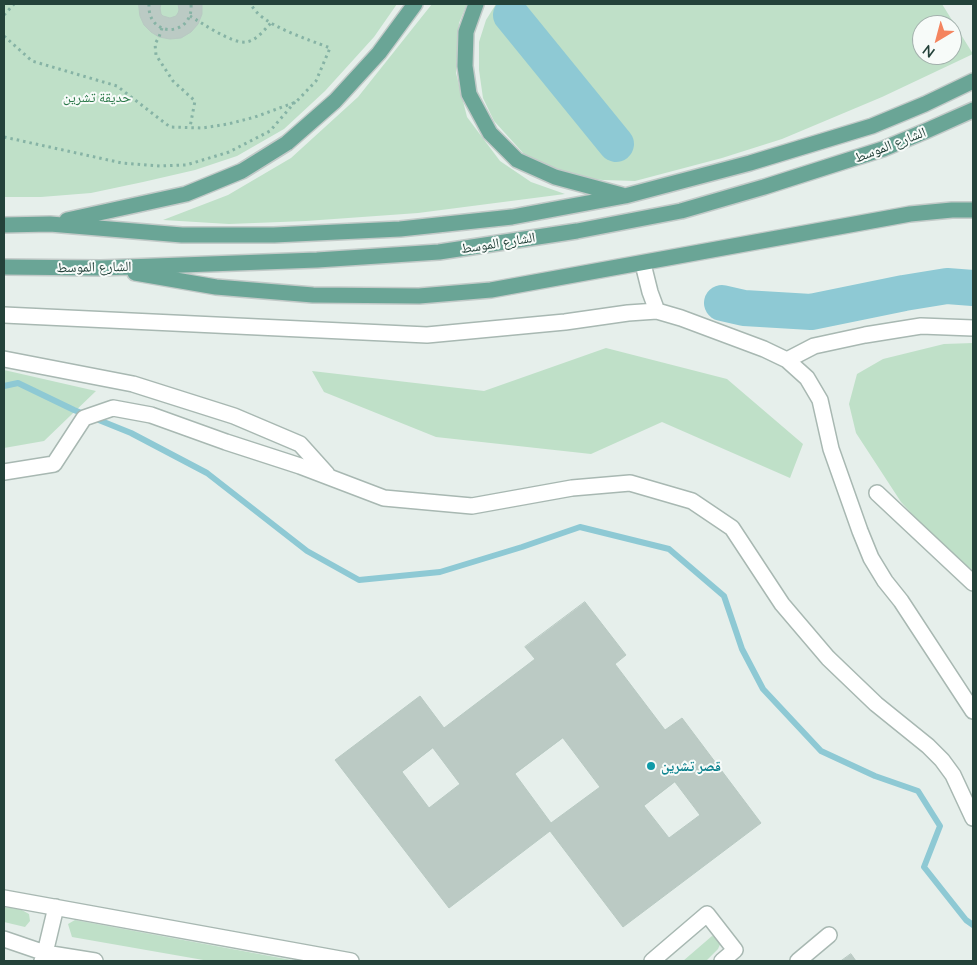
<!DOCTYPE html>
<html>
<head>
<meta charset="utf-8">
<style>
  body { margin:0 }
  #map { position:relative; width:977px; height:965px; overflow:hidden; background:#e6efeb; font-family:Lato,sans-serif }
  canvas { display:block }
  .frame { position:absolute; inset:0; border:5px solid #24423a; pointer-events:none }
  .north { position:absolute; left:912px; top:15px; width:50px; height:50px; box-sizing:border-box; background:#f7fbf9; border:1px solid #a3b1ad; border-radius:50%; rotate:217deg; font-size:14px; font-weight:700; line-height:20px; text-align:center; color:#24423a }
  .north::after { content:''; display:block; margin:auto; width:18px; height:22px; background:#f4845f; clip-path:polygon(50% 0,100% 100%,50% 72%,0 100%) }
</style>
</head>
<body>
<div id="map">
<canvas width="977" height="965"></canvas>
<div class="frame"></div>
<div class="north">N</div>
</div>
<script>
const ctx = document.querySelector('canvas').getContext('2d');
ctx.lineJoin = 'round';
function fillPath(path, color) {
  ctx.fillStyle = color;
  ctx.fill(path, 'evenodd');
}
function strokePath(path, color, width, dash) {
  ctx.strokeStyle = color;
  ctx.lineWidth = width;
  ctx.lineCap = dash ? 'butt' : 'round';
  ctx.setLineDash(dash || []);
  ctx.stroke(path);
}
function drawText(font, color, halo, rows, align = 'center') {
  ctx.font = font + ' Lato,"Noto Naskh Arabic",sans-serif';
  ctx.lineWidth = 4;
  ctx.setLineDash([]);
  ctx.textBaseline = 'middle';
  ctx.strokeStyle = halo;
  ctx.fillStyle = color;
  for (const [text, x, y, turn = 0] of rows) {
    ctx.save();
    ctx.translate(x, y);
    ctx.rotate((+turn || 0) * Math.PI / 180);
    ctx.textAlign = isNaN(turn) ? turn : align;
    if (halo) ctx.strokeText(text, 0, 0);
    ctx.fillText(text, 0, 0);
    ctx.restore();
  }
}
const green = new Path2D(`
  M4,4H397L374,37L325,91L284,129L237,156L195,170L143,182L91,193L41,197H4Z
  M432,4H467L459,23L456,73L467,117L500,161L531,182L565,194L418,213L306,221L229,224L163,220L228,195L291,158L358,97Z
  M496,4H942L973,54L882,97L782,139L722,158L635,181L603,180L571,177L550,169L524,154L494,121L483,98L479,70V42L486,20ZM922,25H952V55H922Z
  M973,343V570L951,556L901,502L856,433L849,404L857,374L883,359L944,344Z
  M606,348L727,379L803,444L790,478L662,422L591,454L436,437L324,392L312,371L484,391Z
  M4,370L96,391L44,441L4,448Z
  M4,907L20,909L29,914L30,921L25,927L4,922Z
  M75,920L297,961H209L72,937L68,924Z
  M712,936L722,940L718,949L706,961H683Z`);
const stream = new Path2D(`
  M4,386L18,383L74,410L131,433L207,473L307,551L359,580L440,572L522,547L580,527L669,549L724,596L742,649L763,689L821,751L875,776L918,791L940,826L924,867L966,920L973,925`);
const river = new Path2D(`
  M511,15L616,144
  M722,303L744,308L811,312L904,293L947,286L973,288`);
const building = new Path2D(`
  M139,4H161L160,8L161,14L163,16L170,18L176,16L178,13L179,10L178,4H202V14L198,24L191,32L181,38L170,39L159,37L151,32L144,25L140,16Z
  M585,602L626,655L615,664L665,730L682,718L761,823L623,927L550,831L449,908L335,760L420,696L444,728L535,659L525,647ZM563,738L600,787L551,823L515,774ZM433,748L460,784L429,808L402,772ZM675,782L700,815L669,838L644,806Z
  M851,954L856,961H841Z`);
const path = new Path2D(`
  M149,4C147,39 194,37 191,4
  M4,15L14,4
  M190,16C202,23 232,44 246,42C256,41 264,30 271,23
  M162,28L159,37L155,44L156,55L173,81L195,101L190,127
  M4,36L32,61L117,86L170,127L202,128L228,124L255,117L296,102L316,81L330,48C308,39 260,25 251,4
  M4,137L122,163L160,166L186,165L229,152L270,131L295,102`);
const minor = new Path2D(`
  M643,264L650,292L657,311
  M4,315L427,335L565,322L628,313L657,311L681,318L764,349L787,360L807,378L820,400L831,449L860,531L871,558L885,581L901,601L973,711
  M4,359L133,384L234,416L300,444L327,474
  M787,360L814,346L865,335L921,326L973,328
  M4,472L54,464L84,418L113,408L151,415L226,442L300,466L384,498L472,506L572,488L630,483L692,501L732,528L782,604L828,658L876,704L928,746L942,760L953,775L973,818
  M877,493L973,583
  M4,898L351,961
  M4,939L45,953L95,961
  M42,961L45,953L56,907
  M652,961L707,914L735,950L722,961
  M798,961L829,935`);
const major = new Path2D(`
  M476,4L466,32L465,66L469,94L490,133L517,160L555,177L622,195
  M67,220L186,194L242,171L287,143L335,101L379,53L415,4
  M4,225L50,224L182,235H274L400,229L512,217L625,196L750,163L872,126L925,104L973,81
  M4,267L101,268L317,260L439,252L577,231L681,211L764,187L883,149L928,130L973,110
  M135,273L216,287L313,295L419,296L491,290L910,214L952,210H973`);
const markers = [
  [651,766,5,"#0f9aa8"]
];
const parkNames = [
  ["حديقة تشرين",97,97]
];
const streetNames = [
  ["الشارع الموسط",890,145,-21],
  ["الشارع الموسط",498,243,-9],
  ["الشارع الموسط",94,267,-1]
];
const cultureNames = [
  ["قصر تشرين",661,766]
];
fillPath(green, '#bfe0c8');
strokePath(stream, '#8ec9d4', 6);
strokePath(river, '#8ec9d4', 36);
fillPath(building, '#bbcac4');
strokePath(building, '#b8c9c2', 1);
strokePath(minor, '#a8b8b2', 18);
strokePath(major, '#c2cac8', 18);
strokePath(path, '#86b3a5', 3, [2.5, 4]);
strokePath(minor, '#fff', 15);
strokePath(major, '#6aa596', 15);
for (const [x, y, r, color] of markers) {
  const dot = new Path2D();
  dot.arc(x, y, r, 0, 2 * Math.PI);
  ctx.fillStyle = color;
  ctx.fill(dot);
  strokePath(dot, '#f7fbf9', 2);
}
drawText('14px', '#2d7a4b', '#f7fbf9', parkNames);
drawText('14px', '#24423a', '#f7fbf9', streetNames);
drawText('bold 14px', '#0d838f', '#f7fbf9', cultureNames, 'left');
</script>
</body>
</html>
